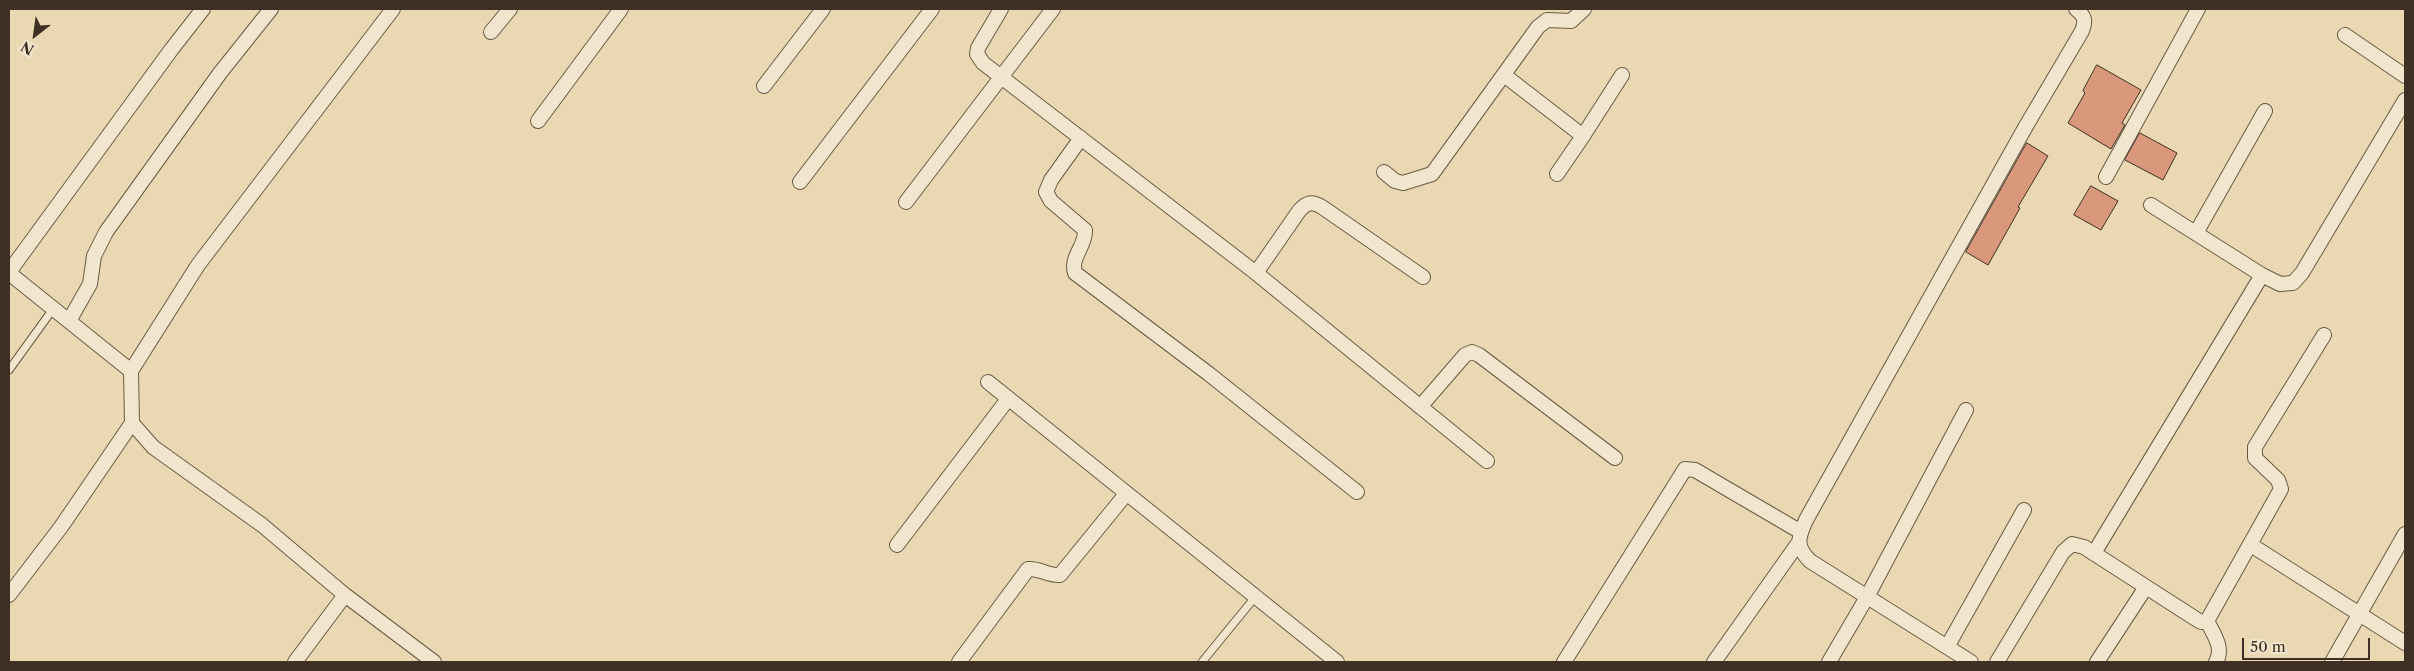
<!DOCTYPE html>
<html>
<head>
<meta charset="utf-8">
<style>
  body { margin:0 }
  #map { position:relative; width:2414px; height:671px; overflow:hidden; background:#e9d8b2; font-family:"Libre Caslon Text",serif }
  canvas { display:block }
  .frame { position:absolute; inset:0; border:10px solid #3e3022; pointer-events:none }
  .north { position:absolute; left:10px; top:10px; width:50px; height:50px; -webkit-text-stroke:4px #f1e6cd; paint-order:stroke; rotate:210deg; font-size:14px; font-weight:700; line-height:20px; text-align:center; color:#3e3022 }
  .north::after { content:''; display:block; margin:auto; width:18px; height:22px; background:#3e3022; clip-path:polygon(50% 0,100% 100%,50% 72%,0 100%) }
  .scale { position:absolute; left:2242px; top:638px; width:128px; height:22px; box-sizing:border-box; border:2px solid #3e3022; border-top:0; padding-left:6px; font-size:15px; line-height:18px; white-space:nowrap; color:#3e3022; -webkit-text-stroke:4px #f1e6cd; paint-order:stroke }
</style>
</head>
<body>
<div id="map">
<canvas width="2414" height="671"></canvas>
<div class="frame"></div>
<div class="north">N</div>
<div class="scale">50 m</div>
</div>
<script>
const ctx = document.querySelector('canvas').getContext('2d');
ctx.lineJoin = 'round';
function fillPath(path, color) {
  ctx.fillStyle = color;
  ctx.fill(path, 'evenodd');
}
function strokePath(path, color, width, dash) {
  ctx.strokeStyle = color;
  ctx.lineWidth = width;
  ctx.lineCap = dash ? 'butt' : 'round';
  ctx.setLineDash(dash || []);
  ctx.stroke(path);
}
const building = new Path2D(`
  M2097,65L2141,90L2122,123L2125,125L2111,149L2068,123L2085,93L2083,91Z
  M2140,133L2177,153L2163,180L2125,160Z
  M2027,143L2048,156L2018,207L2020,208L1988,265L1966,252Z
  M2091,186L2118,201L2101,230L2074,215Z`);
const service = new Path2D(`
  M9,370L53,309
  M1202,662L1256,596`);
const minor = new Path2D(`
  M1001,9L978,48L977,54L983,63L1256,273L1487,461
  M491,32L510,9
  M2345,35L2405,76
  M1504,75L1583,136L1622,75
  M764,86L823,9
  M538,121L621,9
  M1081,138L1051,180L1046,192L1051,201L1085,230C1086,246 1070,257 1075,273L1209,374L1357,492
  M1384,172L1395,181L1403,183L1432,174L1538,27L1547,20L1571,21L1584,9
  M1557,174L1583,136
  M2106,177L2198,9
  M800,182L932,9
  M906,202L1053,9
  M2151,205L2262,275L2280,284L2293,283L2302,273L2405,100
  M2196,233L2265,111
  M9,272L171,50L203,9
  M9,273L131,371L132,423L153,447L262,525L345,595L434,662
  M1256,273L1299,211C1307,202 1312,201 1322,207L1423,277
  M69,321L90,284L94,256L106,232L220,73L271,9
  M131,371L198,265L393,9
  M988,382L1337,662
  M1420,407L1465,355L1472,352L1479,355L1615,458
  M897,545L1008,399
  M2251,545L2405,643
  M2094,553L2262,275
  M9,595L61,527L132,423
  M2207,621C2214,635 2224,648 2216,662
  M1947,647L2024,510
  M295,662L345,595
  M959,662L1028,569C1040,568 1048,576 1060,575L1126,494
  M1564,662L1685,469L1695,470L1801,532
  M1714,662L1799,542
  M1829,662L1867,597L1966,410
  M1971,662L1810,561C1795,546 1798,538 1806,520L2026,126L2082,31C2086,21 2085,16 2076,9
  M1997,662L2063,552L2072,544L2084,547L2196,619L2201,622L2207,621L2281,489L2278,480L2255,458V447L2324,335
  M2097,662L2146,587
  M2332,662L2405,534`);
fillPath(building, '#d9977c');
strokePath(building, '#3e3022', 1);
strokePath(service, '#695a46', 9);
strokePath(minor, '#695a46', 16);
strokePath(service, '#f1e6cd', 7);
strokePath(minor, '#f1e6cd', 14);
</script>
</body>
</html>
